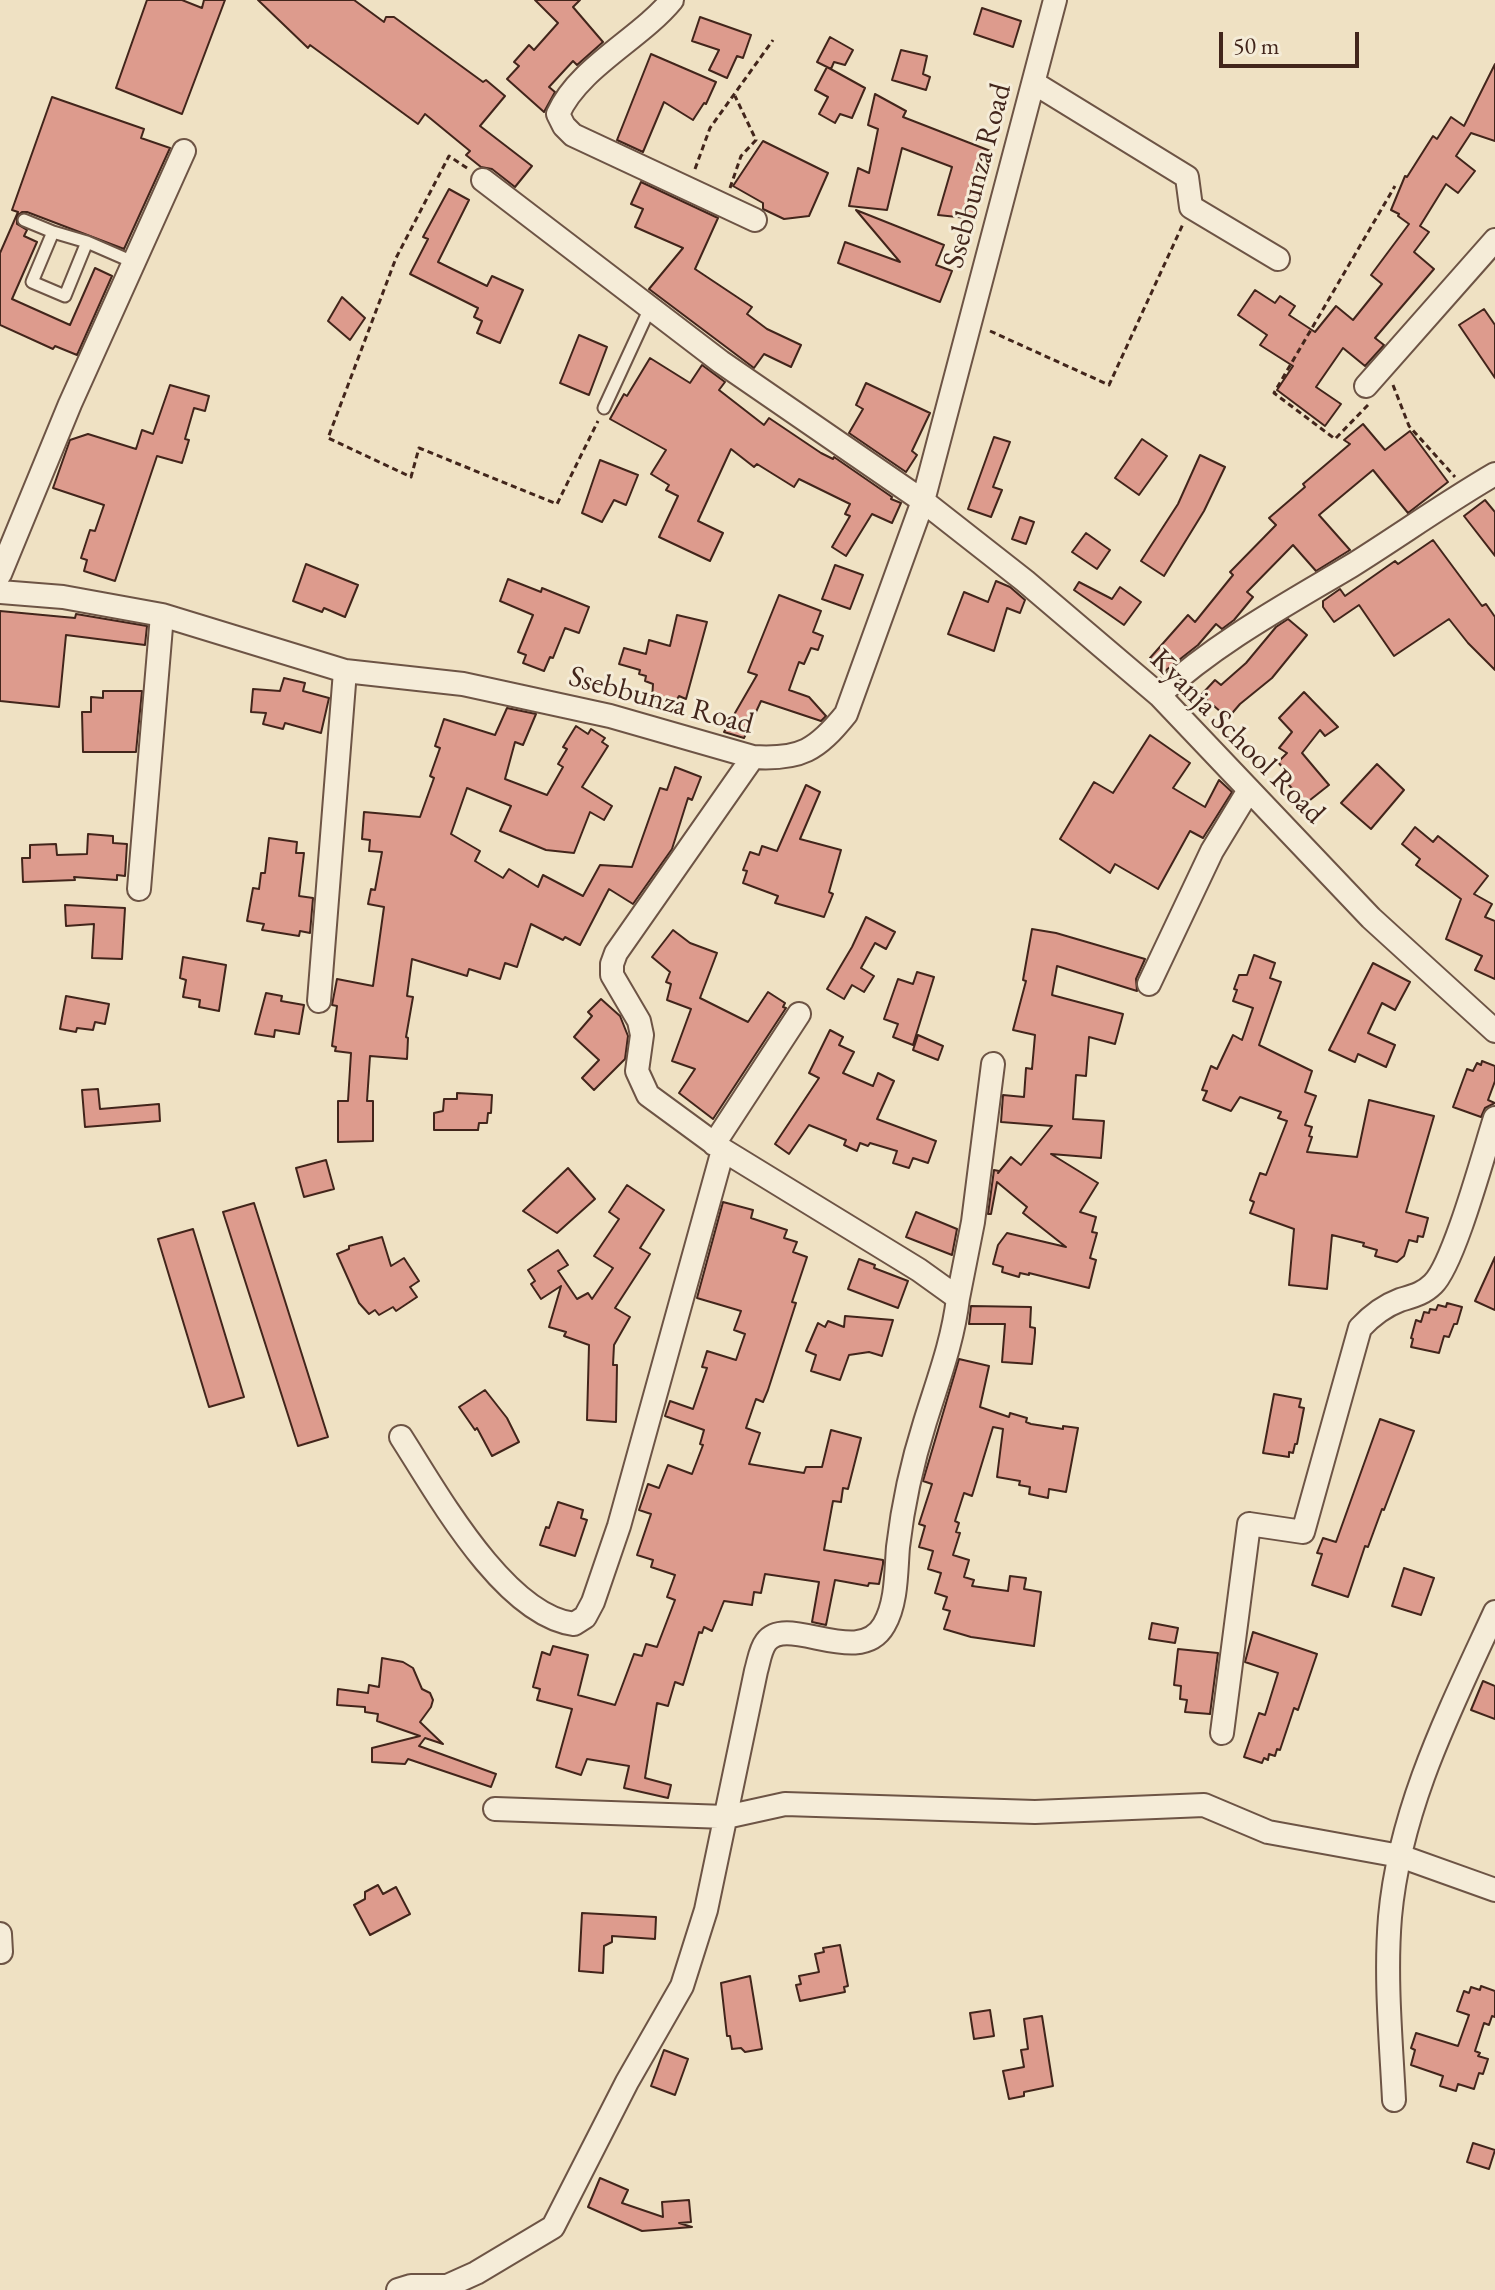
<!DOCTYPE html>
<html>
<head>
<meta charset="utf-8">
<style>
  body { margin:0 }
  #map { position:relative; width:1495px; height:2290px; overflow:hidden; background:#efe1c3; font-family:"EB Garamond",serif }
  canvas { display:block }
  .scale { position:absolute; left:1219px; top:32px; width:140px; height:36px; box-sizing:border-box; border:4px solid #42251b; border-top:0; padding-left:10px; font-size:24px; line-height:28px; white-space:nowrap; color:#42251b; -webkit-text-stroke:6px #f5ecd8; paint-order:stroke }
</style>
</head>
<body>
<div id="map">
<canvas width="1495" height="2290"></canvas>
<div class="scale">50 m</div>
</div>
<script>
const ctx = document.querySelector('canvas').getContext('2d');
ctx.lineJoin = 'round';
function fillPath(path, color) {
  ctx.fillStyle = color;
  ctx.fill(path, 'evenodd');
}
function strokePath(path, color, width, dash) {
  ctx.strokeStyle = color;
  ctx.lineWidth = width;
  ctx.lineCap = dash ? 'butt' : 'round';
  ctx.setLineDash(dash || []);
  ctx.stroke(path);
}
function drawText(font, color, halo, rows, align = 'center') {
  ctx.font = font + ' "EB Garamond",serif';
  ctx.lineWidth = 6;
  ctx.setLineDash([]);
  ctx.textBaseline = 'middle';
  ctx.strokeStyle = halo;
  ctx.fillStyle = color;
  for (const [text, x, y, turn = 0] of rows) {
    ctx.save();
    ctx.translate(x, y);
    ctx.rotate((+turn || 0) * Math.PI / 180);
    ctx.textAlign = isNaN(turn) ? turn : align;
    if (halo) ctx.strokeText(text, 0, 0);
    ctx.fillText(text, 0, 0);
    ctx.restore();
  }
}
const building = new Path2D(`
  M147,0H182L202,8L204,0H225L182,114L116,88Z
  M258,0H354L384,22L386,17H394L483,82L486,80L505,96L480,126L532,166L515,187L492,169L481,167L466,155L470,151L425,114L418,124L310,45L308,48Z
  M535,0H580L573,7L603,42L577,65L573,61L549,87L555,92L544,112L507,79L519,66L514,62L529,45L534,50L558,23Z
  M982,8L1021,21L1013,47L974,34Z
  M700,17L751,35L743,58L737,56L727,78L709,70L719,50L692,41Z
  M830,37L853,50L845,65L834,62L831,69L817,62Z
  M901,50L927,56L923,74L930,77L926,90L892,80Z
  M651,54L716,82L706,104L704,103L693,120L664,102L643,152L617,140Z
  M1495,64V141L1471,133L1456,156L1475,171L1458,193L1446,184L1420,226L1429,232L1414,252L1434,269L1375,338L1384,345L1365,366L1343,348L1316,387L1341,404L1325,426L1277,390L1293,366L1260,345L1267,335L1238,315L1255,290L1275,303L1280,296L1295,306L1289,315L1315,332L1336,306L1353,320L1382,284L1371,275L1409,224L1398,216L1399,214L1391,210L1405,176L1407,177L1433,136L1437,139L1451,117L1464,126Z
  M827,67L865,88L852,118L840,114L835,123L819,114L828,97L815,90Z
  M875,94L906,111L903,117L993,152L977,193L976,219L938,215L952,167L902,148L887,210L849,206L858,168L869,173L878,129L868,125Z
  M52,97L144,129L141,138L170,148L124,249L27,212H22L17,216V224L27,230L24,236L37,242L12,299L70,325L95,268L112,276L77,355L55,346L53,349L0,325V253L18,212L12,210Z
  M763,141L828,173L809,216L784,219L763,209V203L733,186Z
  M641,182L718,218L695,269L752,307L747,314L767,329L801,345L791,367L764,354L754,368L649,289L683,248L635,227L643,209L631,204Z
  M449,189L469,200L438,262L487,286L492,276L523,290L500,343L477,333L482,321L474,317L478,308L410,274L428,239L423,237Z
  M856,210L944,245L936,265L952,271L940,302L838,263L845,242L900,262Z
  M342,297L365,318L350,340L328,321Z
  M1484,309L1495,325V378L1459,325Z
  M579,335L607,347L589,395L560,383Z
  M650,358L690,383L702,365L725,382L719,390L764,425L769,418L821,453L833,459L834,457L892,497L891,499L901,503L892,523L872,514L846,556L832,547L850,516L845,514L850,504L799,479L794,487L757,464L754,467L731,449L698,521L723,533L710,561L659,537L678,496L666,490L669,485L651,474L666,450L610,419L624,394L627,396Z
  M866,383L930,413L912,451L917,455L906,472L849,433L863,409L856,405Z
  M170,385L209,396L205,411L194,408L185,439L189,440L182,463L157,456L115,581L84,571L87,560L81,558L90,530L95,531L104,505L53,488L70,440L88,434L136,449L142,430L153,434Z
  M1363,424L1385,450L1410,431L1448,482L1408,513L1373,470L1319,515L1350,550L1316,571L1293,545L1247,592L1253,597L1234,620L1222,629L1216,624L1198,645L1165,671L1150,658L1188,615L1195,622L1233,575L1230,572L1276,525L1269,518L1305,487L1303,484L1350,444L1344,440Z
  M994,437L1010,442L993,487L1002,490L991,517L968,509Z
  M1142,439L1167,456L1139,495L1115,478Z
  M1200,455L1225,467L1204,511L1164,576L1141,561L1178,504Z
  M600,460L638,475L626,505L614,500L602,522L582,513Z
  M1485,500L1495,512V556L1464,516Z
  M1020,517L1034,522L1026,544L1012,539Z
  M1086,533L1110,550L1097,569L1072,552Z
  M1433,540L1482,606L1486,604L1495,617V670L1468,643L1449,619L1394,656L1359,605L1334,622L1323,607V601L1340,589L1345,596L1395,561L1398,564Z
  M306,564L358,585L345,617L324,608L322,612L293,601Z
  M835,565L863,575L850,609L822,599Z
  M508,579L541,592L542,588L589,607L579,633L565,628L553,658L550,657L544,671L523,663L526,655L518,652L533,615L500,601Z
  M996,581L1010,587L1025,600L1020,613L1007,608L994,651L948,634L964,592L988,602Z
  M1079,582L1112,599L1120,587L1141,602L1124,625L1074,590Z
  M779,595L821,611L813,632L823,636L818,650L811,648L804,664L799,662L789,690L809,697L826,716L821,721L761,701L744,738L724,732L757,675L748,672Z
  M0,611L75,618L76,614L147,626L145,645L66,635L59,707L0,701Z
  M677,615L707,622L686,699L679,696L674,704L667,706L652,699L653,684L645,681L646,676L639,674L640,670L619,664L624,648L646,654L649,640L670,646Z
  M1288,619L1307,635L1272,678L1240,704L1228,718L1201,695L1215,680L1221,685L1246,663L1276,627Z
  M284,678L305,683L303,691L329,698L321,733L285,723L283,729L263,724L266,713L251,712L253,689L280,691Z
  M103,691H142L136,752H83L82,712H91V697L103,698Z
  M1304,692L1338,727L1325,736L1320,730L1302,753L1329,785L1305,804L1284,779L1289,775L1278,762L1287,753L1279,748L1292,732L1279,718Z
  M507,708L536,714L523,745L515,742L505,779L547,795L563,767L558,764L567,749L563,747L576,726L588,734L591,729L605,738L602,742L608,746L582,787L612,806L604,820L590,812L574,853L546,850L500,831L511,806L467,788L451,834L480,851L475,861L503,878L509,869L538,887L543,875L583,896L600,865L632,867L660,788L667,790L675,767L701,777L692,800L688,798L672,849L633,904L609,889L580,945L565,937L563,940L531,924L517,967L505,963L500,979L469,969L467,976L412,959L407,996L413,997L406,1037L408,1038L407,1059L370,1056L367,1101H373V1141L338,1142V1101H348L351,1053L335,1051L336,1047L332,1046L337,1006L332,1005L337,979L373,986L384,907L368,904L371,889L375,890L382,852L369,851L370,840L362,839L364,812L420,817L434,778L430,776L440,748L435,746L444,719L495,735Z
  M1150,735L1190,763L1173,788L1205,807L1219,780L1232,792L1203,838L1190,831L1158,889L1115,864L1110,873L1060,839L1094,782L1113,793Z
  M1377,764L1404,790L1371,829L1341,803Z
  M806,785L820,792L800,839L841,850L829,892L833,894L824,917L775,903L778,896L743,883L747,871L743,870L750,852L759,855L762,846L777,851Z
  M1415,827L1433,842L1438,836L1488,876L1474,894L1492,904L1485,917L1495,921V979L1475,970L1482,956L1446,939L1461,899L1416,865L1420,859L1402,844Z
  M88,834L113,836V843L127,844L125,876L117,875V880L74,877L75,880L23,882L22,858H30V845L56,844L57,855L87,854Z
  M269,838L297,842L296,853H304L299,896L313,898L310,933L300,931L299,936L262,930L264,924L247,921L253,888L259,889L261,873H265Z
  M65,905L125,908L122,959L92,958L94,924L66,926Z
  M866,917L895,932L886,949L875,943L861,968L874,976L864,992L852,985L844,999L827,989L852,947Z
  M1032,929L1056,933L1145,959L1136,979L1137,991L1057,966L1052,995L1123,1014L1115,1044L1089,1037L1086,1076L1076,1075L1073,1119L1104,1121L1101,1158L1051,1154L1098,1183L1080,1212L1096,1217L1092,1232L1097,1233L1090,1258L1096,1260L1089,1288L1029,1273V1275L1020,1273L1019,1277L1002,1272L1003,1267L993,1264L998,1245L1007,1233L1066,1247L1023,1213L1027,1207L997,1182L991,1214H988L994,1170L999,1171L998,1173L1011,1157L1021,1165L1052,1126L1001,1122L1003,1095L1024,1097L1026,1068L1032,1069L1035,1035L1013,1030L1026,981L1023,980Z
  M673,930L690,943L717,953L700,998L748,1022L768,992L785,1003L783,1007L786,1008L713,1119L679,1093L695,1069L672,1061L691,1009L667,1000L671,984L666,982L670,972L652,957Z
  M1254,955L1275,963L1270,978L1281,982L1259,1045L1312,1071L1305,1092L1316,1096L1305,1125L1312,1127L1309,1136L1312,1137L1307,1152L1357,1157L1369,1100L1434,1116L1406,1212L1428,1218L1423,1237L1418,1236L1417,1242L1409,1240L1404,1256L1397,1262L1375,1256L1377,1250L1363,1246L1364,1243L1332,1235L1327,1289L1289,1285L1294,1229L1250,1213L1254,1202L1250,1200L1260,1173L1266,1175L1287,1121L1278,1118L1281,1112L1240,1097L1231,1111L1203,1100L1207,1091L1202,1090L1211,1066L1217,1069L1233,1035L1242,1040L1253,1008L1233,1001L1237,990L1234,989L1239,975H1247Z
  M183,957L226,965L219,1011L199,1007L200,1000L183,997L186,980L180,978Z
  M1373,963L1410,982L1395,1010L1382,1003L1368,1033L1395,1045L1386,1067L1358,1054L1355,1062L1329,1050Z
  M917,972L934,977L913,1045L893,1037L898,1024L884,1019L898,979L913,984Z
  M266,993L282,996L281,1001L304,1005L299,1034L275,1030L274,1037L255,1034Z
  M66,996L109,1004L105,1024L95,1022L93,1030L77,1028L76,1032L60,1029Z
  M601,999L620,1016L628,1036L625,1059L594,1090L582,1078L599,1060L574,1037L592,1016L588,1012Z
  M830,1030L843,1037L839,1045L854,1052L843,1073L873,1086L878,1073L894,1081L877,1119L936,1141L928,1163L913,1158L909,1168L893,1163L897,1151L870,1143L868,1146L860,1143L857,1151L844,1145L846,1140L809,1125L789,1154L775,1144L819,1078L809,1073Z
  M918,1035L943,1046L938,1060L913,1050Z
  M1482,1061L1495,1066V1081L1488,1100L1495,1103L1485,1108L1481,1117L1453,1107L1467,1069L1473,1071L1477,1063L1481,1065Z
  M98,1089L100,1109L159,1104L160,1121L85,1127L82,1090Z
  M457,1093L492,1095L491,1113H488L487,1123H479L478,1130H434V1113L443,1111L444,1099H457Z
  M326,1160L334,1189L304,1197L296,1168Z
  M568,1168L595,1199L557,1233L523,1211Z
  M627,1185L664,1210L640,1248L650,1254L615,1308L630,1317L614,1345L613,1365H617L616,1422L587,1420L589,1345L564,1336L566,1332L549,1327L561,1286L541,1299L531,1284L535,1281L528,1270L558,1250L568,1265L558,1271L577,1299L588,1293L592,1299L613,1268L594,1256L619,1219L609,1212Z
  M723,1202L753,1210L751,1218L787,1230L784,1238L797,1242L793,1252L807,1257L792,1302L796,1303L768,1390L763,1402L756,1399L746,1428L760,1433L749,1464L804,1473L806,1467H822L831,1430L861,1438L848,1489L843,1488L841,1502L833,1501L824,1550L883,1560V1564L879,1584L869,1583L868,1586L835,1580L826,1625L812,1622L819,1582L765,1574L761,1593L754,1592L752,1605L724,1601L712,1631L704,1627L702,1633L699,1632L683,1685L675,1682L668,1706L657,1703L645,1778L671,1785L668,1798L624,1788L629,1766L587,1759L581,1775L556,1767L572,1709L537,1700L540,1689L533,1687L542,1652L550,1655L553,1646L588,1655L578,1695L615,1705L634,1654L642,1656L646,1644L657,1647L675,1600L667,1597L675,1575L651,1567L653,1560L637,1555L651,1514L639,1510L648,1484L659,1488L668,1465L692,1474L703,1445L700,1444L704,1430L665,1416L670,1401L693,1409L707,1368L702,1367L707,1351L736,1360L745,1334L734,1330L741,1311L697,1298Z
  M254,1203L328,1437L298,1446L223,1212Z
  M916,1212L957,1229L952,1255L906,1237Z
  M193,1229L244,1397L209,1407L158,1239Z
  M382,1237L391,1266L404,1258L419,1281L410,1287L417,1297L396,1311L393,1307L379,1315L375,1310L369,1314L359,1303L337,1254L349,1249V1246Z
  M1495,1257V1310L1475,1301Z
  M859,1259L875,1265L874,1268L908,1281L898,1308L848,1289Z
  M1447,1303L1462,1307L1457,1324H1454L1449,1337L1444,1336L1439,1353L1411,1347L1413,1339L1411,1338L1416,1320L1421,1322L1424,1312L1429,1313L1430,1309L1436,1310L1438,1305L1446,1307Z
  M971,1306L1031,1307L1030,1327L1035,1328V1333L1032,1364L1002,1362L1005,1324H969Z
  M845,1316L893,1320L882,1356L869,1352L849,1355L840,1380L811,1371L816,1355L806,1351L818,1323L825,1327L828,1321L844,1327Z
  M959,1359L989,1366L980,1407L1009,1417L1010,1413L1027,1418L1026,1422L1031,1424L1063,1429V1426L1078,1428L1066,1492L1049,1489L1048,1498L1029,1494L1030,1487L1019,1485L1020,1481L997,1477L1003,1429L993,1427L972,1496L964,1493L955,1521L959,1523L956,1532L960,1533L953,1555L969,1560L964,1577L974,1580L972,1586L1008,1591L1010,1576L1026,1578L1024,1589L1041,1592L1034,1646L971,1637L944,1629L950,1611L943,1609L947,1597L935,1593L941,1573L928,1569L933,1551L919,1547L925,1526L919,1524L932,1484L923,1481Z
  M485,1390L507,1418L519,1442L492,1456L477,1428L475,1430L459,1407Z
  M1274,1394L1301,1399L1299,1407L1304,1408L1297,1444H1295L1293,1453L1289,1452V1457L1263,1453Z
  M1380,1419L1414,1431L1384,1510L1382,1509L1368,1547L1365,1546L1348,1597L1312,1585L1322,1554L1317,1553L1323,1538L1336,1542Z
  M558,1502L583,1510L581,1518L587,1520L575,1556L540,1545L546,1527L549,1528Z
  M1404,1568L1434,1578L1421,1615L1392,1606Z
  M1152,1623L1178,1628L1175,1643L1149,1639Z
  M1253,1632L1317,1654L1298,1710L1294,1708L1280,1750L1277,1749L1275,1756L1269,1754L1268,1760L1264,1758L1262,1763L1244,1757L1259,1713L1265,1715L1278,1673L1245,1662Z
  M1178,1649L1218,1653L1210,1714L1185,1712L1187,1700L1180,1699L1181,1686L1174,1685Z
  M382,1658L403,1662L413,1668L422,1689L430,1693L433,1700L431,1707L420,1722L443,1744L425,1738L419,1746L496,1774L491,1787L408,1759L405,1764L372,1762V1748L420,1736L377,1721L378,1714L365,1712V1707L337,1705L338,1689L368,1693L369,1685L379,1687Z
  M1483,1681L1495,1686V1719L1471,1710Z
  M378,1885L383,1894L396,1887L410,1914L370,1935L354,1905L365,1899V1892Z
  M582,1913L656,1917L655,1939L612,1936V1942L604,1946L603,1973L579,1971Z
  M840,1945L848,1986L844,1987L845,1992L800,2001L796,1985L801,1984L799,1976L819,1972L815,1954L824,1952L823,1948Z
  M750,1976L762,2049L745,2052L741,2048L732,2049L730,2036H727L721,1983Z
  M1481,1986L1495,1991V2017L1492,2016L1489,2025L1484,2023L1475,2051L1480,2053L1478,2056L1488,2059L1483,2074L1479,2073L1474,2089L1458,2084L1456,2091L1440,2086L1443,2076L1411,2065L1415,2050L1411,2048L1416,2033L1458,2046L1469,2015L1457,2011L1464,1991L1469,1993L1471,1987L1480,1990Z
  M990,2010L994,2036L974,2039L970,2013Z
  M1042,2016L1053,2086L1024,2092V2096L1009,2099L1003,2071L1024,2067L1021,2050L1028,2049L1024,2019Z
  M664,2050L688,2059L675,2095L651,2086Z
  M1473,2143L1495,2150L1489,2169L1467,2162Z
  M600,2178L628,2190L622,2203L663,2217L662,2202L689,2200L691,2222L679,2223L692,2227L642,2231L588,2207Z`);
const path = new Path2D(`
  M467,168L449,156L396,258L328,438L411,477L419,448L557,504L598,421
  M695,169L710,128L773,40
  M730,188L741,156L756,140L735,96
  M990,331L1109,385L1183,224
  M1393,385L1409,426L1455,477
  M1368,405L1335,439L1274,393L1395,186`);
const lane = new Path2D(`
  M24,220L53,232L32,282L65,296L87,242L133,262
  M53,232L87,242
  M604,408L650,308`);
const street = new Path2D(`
  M672,0C640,39 578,68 558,114L564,126L573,135L755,220
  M1034,83L1187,177L1191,207L1278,259
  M483,180L721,362L923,501L1025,581L1159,695L1371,918L1495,1031
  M1366,386L1495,240
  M0,574L70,404L184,151
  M0,592L63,597L162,615L345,671L463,684L610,716L753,757C801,760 817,750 846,714L923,501L1055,0
  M1159,695C1217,642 1284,606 1351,566C1399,536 1445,503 1495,474
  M139,889L162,615
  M1149,984L1212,851L1249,790
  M319,1001L345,671
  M714,1144L799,1014
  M958,1298L973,1222L993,1064
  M401,1437C437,1493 504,1615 574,1624L585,1617L593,1602L619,1526L723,1150
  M1222,1733L1249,1524L1303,1532L1360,1328C1372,1315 1384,1306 1400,1300C1413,1296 1423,1294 1433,1284C1454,1264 1484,1152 1495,1118
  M495,1809L726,1817L785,1804L1035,1812L1204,1805L1268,1832L1400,1856L1495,1890
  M0,1934L1,1952
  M1394,2100C1391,2040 1385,1978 1390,1917C1400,1807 1450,1710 1495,1612
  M398,2290L411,2286H447L476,2273L553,2227L627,2082L682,1986L706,1910L756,1671C759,1661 760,1650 766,1642C787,1613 859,1669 884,1625C897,1603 896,1571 898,1547C903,1504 912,1463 925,1422C938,1380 953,1341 958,1298L919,1270L723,1150L648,1095L637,1071L642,1035L639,1021L612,975V964L616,953L753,757`);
const streetNames = [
  ["Ssebbunza Road",978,176,-75],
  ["Ssebbunza Road",661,701,15],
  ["Kyanja School Road",1237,737,45]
];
fillPath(building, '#dd9b8d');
strokePath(building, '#42251b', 2);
strokePath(lane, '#6d5445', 15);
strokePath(street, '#6d5445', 26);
strokePath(path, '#42251b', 3, [6, 4]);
strokePath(lane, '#f5ecd8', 11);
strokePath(street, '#f5ecd8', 22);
drawText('30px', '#42251b', '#f5ecd8', streetNames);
</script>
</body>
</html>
